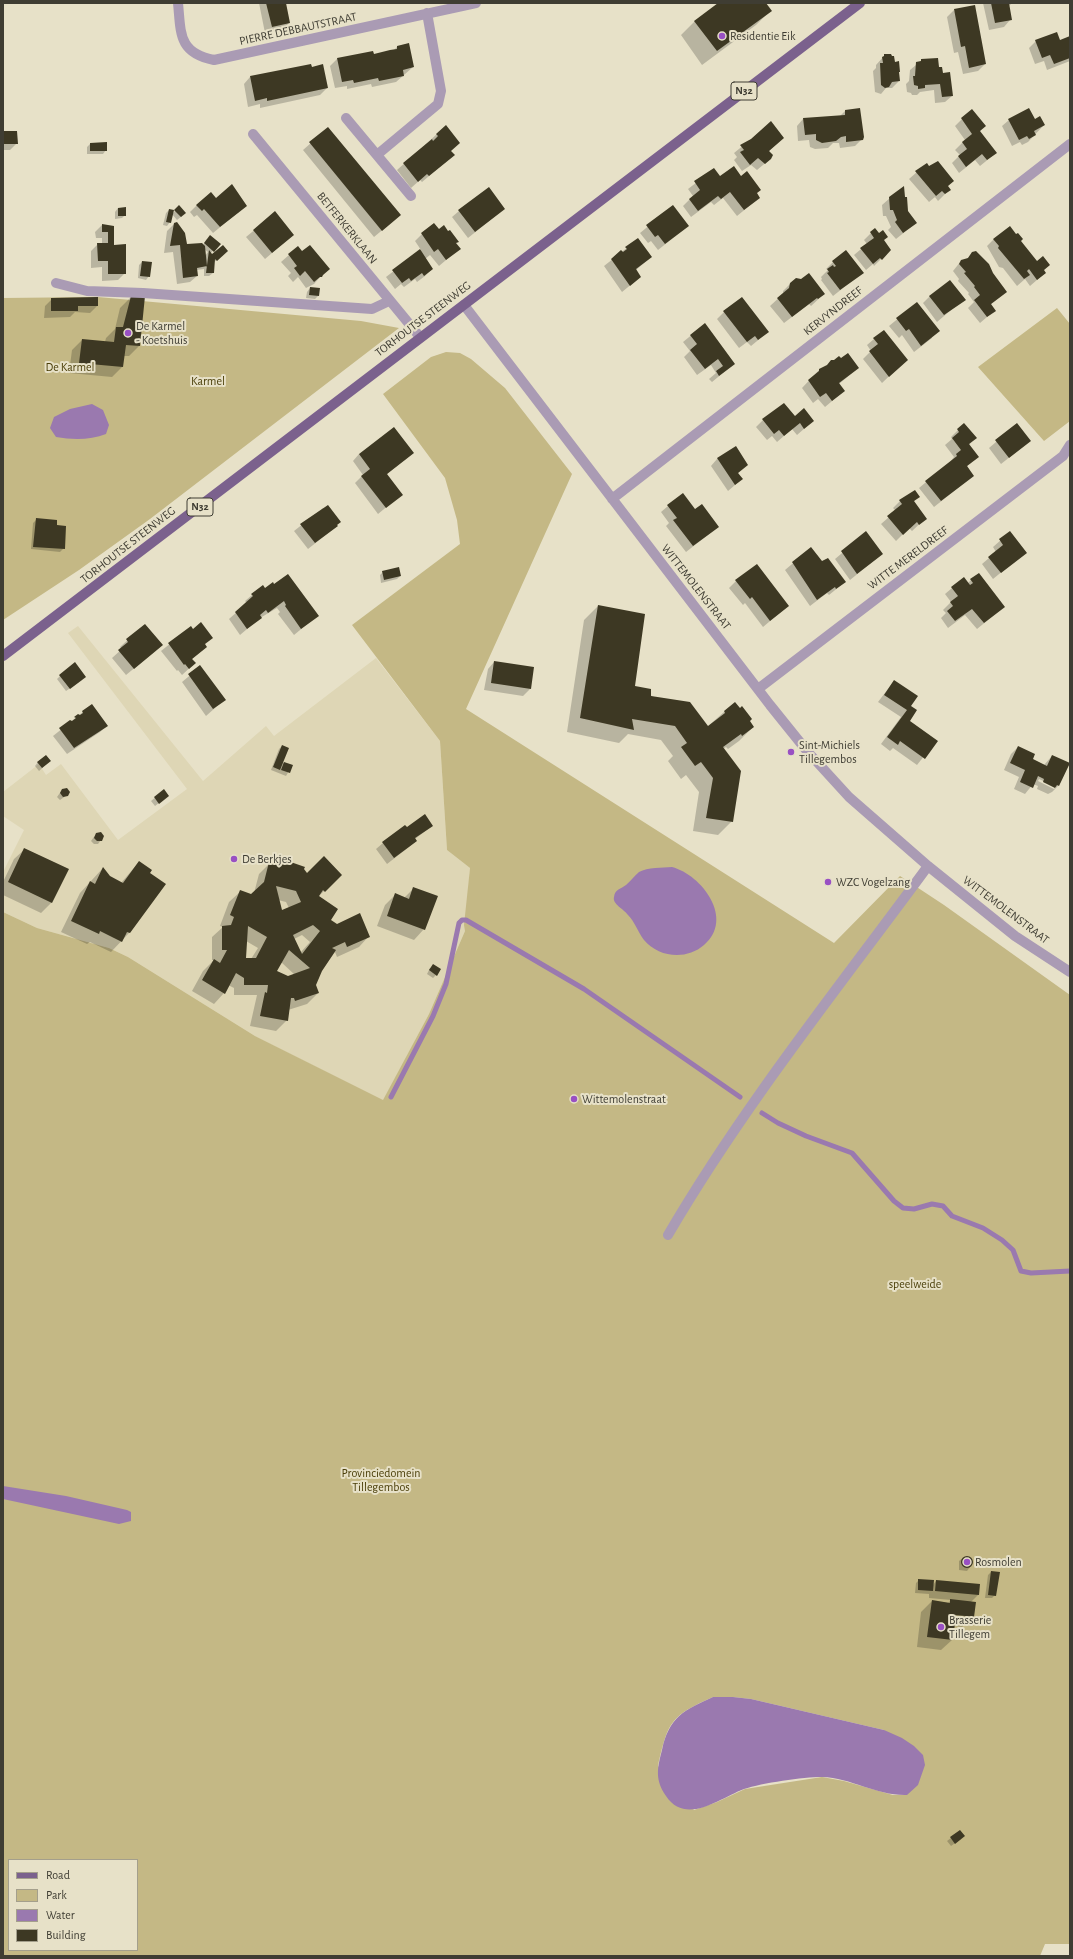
<!DOCTYPE html>
<html>
<head>
<meta charset="utf-8">
<style>
  body { margin:0 }
  #map { position:relative; width:1073px; height:1959px; overflow:hidden; background:#e7e1c8; font-family:"Alegreya Sans",sans-serif }
  canvas { display:block }
  .frame { position:absolute; inset:0; border:4px solid #3f3d33; pointer-events:none }
  .legend { position:absolute; left:8px; top:1859px; width:130px; height:92px; box-sizing:border-box; background:#e7e1c8; border:1px solid #a49f8c; margin:0; padding:5px 7px; list-style:none; font-size:12px; color:#3f3d33 }
  .legend li { display:flex; align-items:center; gap:8px; height:20px }
  .legend b { width:20px; border:1px solid #a49f8c }
</style>
</head>
<body>
<div id="map">
<canvas width="1073" height="1959"></canvas>
<div class="frame"></div>
<ul class="legend">
<li><b style="height:5px;background:#7b618d"></b>Road</li>
<li><b style="height:11px;background:#c4b885"></b>Park</li>
<li><b style="height:11px;background:#9a79af"></b>Water</li>
<li><b style="height:11px;background:#3d3823"></b>Building</li>
</ul>
</div>
<script>
const ctx = document.querySelector('canvas').getContext('2d');
ctx.lineJoin = 'round';
function fillPath(path, color) {
  ctx.fillStyle = color;
  ctx.fill(path, 'evenodd');
}
function strokePath(path, color, width, dash) {
  ctx.strokeStyle = color;
  ctx.lineWidth = width;
  ctx.lineCap = dash ? 'butt' : 'round';
  ctx.setLineDash(dash || []);
  ctx.stroke(path);
}
function drawText(font, color, halo, rows, align = 'center') {
  ctx.font = font + ' "Alegreya Sans",sans-serif';
  ctx.lineWidth = 4;
  ctx.setLineDash([]);
  ctx.textBaseline = 'middle';
  ctx.strokeStyle = halo;
  ctx.fillStyle = color;
  for (const [text, x, y, turn = 0] of rows) {
    ctx.save();
    ctx.translate(x, y);
    ctx.rotate((+turn || 0) * Math.PI / 180);
    ctx.textAlign = isNaN(turn) ? turn : align;
    if (halo) ctx.strokeText(text, 0, 0);
    ctx.fillText(text, 0, 0);
    ctx.restore();
  }
}
const built = new Path2D(`
  M78,626L203,781L266,726L274,736L376,658L440,741L447,850L470,868L465,931L429,1014L383,1101L255,1036L128,957L109,948L37,928L3,912V872L24,830L3,816V792L39,764L46,775L61,764L118,840L187,789L68,633Z`);
const green = new Path2D(`
  M98,297L361,321L399,328L150,519L79,570L3,620V298Z
  M1057,308L1070,324V421L1044,441L978,367Z
  M446,352L460,353L471,359L505,388L572,474L466,709L834,943L900,876L944,905L1070,995V1944H1045L1040,1956H3V912L37,928L109,948L128,957L255,1036L383,1100L429,1014L465,931L464,925L470,868L447,850L440,741L352,625L460,544L457,520L445,478L383,394L431,357ZM713,1697H733L751,1699L884,1730L907,1795H893L844,1781L822,1777L745,1789L717,1802L694,1810L658,1766C668,1722 670,1716 713,1697ZM9,1860H137V1950H9Z`);
const water = new Path2D(`
  M92,404L103,410L109,425L106,434C91,440 73,440 56,437L50,428L54,417L70,409Z
  M672,867C702,875 735,919 704,945C687,960 659,958 644,940C638,932 635,922 628,915C624,909 612,904 614,897C615,889 621,889 626,885C631,881 634,876 639,872C648,867 662,868 672,867Z
  M3,1486L66,1496L127,1510L131,1512V1521L119,1524L3,1499Z
  M713,1697H733L751,1699L884,1730L902,1738L914,1746L923,1755L925,1765L918,1785L907,1795C877,1796 852,1778 822,1777C803,1777 762,1783 744,1789C720,1798 686,1826 666,1796C655,1780 657,1769 662,1750C669,1717 684,1710 713,1697Z`);
const shadow = new Path2D(`
  M259,3H285L289,23L282,30L265,33Z
  M719,3H765L770,11L756,25L702,65L681,35L695,21Z
  M983,3H1012L1008,7L1010,20L1004,27L989,30Z
  M954,10L985,64L978,71L963,74L958,52L954,53L947,17Z
  M1070,37V61L1047,70L1044,61L1035,64L1029,48L1036,41H1060Z
  M397,47L413,67L396,82L372,87L371,84L347,89V86L335,88L330,66L337,59L372,52L373,55L393,51Z
  M885,55L899,81L892,88H886L881,94L875,92L873,71L876,68V65Z
  M922,60L938,68L952,96L945,102L935,103L934,90L920,92L917,95H912L911,93L907,92L906,84L909,81L910,70Z
  M250,77L327,88L320,95L260,108V104L248,107L244,84Z
  M845,111L862,139L855,146L840,148L839,143H833L828,148L815,149L810,147L809,140L798,141L797,126L803,119L840,116Z
  M962,119L979,131L996,153L980,166L975,160L959,173L952,163L960,155L955,150L965,140L955,126Z
  M1009,120H1035L1044,125L1028,142L1022,145L1020,142L1012,146L1002,126Z
  M771,123L783,138L769,151L771,158L763,165L757,170L751,165L742,171L734,160L737,157L734,153Z
  M328,128L392,222L374,237L303,150Z
  M3,132L17,143L10,150H3Z
  M437,134L454,155L422,182L420,180L411,188L397,170Z
  M90,144L106,150L103,154H87V147Z
  M926,164L950,189L938,201L935,197L929,202L909,179Z
  M714,169L720,177H741L759,198L737,216L723,198L714,205L711,202L691,217L683,206L693,196L688,189Z
  M890,198L907,211L916,223L896,239L888,230L891,227L886,216H883L882,205Z
  M216,199L246,206L213,233L197,215L194,217L190,212L197,205Z
  M673,206L688,226L658,250L651,241L648,243L640,233Z
  M179,207L182,216L177,220L172,214Z
  M118,208L125,215L122,218L115,219V212Z
  M504,209L468,238L452,217L459,211Z
  M169,210L170,222L167,226L163,225L166,213Z
  M275,213L286,241L265,259L246,237Z
  M174,224L186,245H203L207,239L219,244L210,254L212,256L224,254L213,263V273L209,276H204V269L196,270L197,276L190,282L177,284L173,252L164,253L167,231ZM204,249L208,252L205,256Z
  M102,225L113,227V246L125,273L118,280L102,281V267L91,268V251L98,244H102V238H96L95,232Z
  M875,229L890,250L874,266L873,264L866,270L854,255L867,244L864,240Z
  M439,230L459,249L439,266L430,255L425,259L432,269L425,276L417,282L415,279L404,287L401,284L395,289L386,277L421,250L415,241L422,234Z
  M638,239L651,257L636,270L633,283L622,292L604,266Z
  M994,239L1020,241L1045,273L1030,286L1025,279L1017,286L1003,268L999,267L987,246Z
  M298,247L321,276L314,284L306,288L298,277L293,282L288,276L291,273L281,262Z
  M972,253L992,274L1006,292L990,305L994,311L980,323L968,308L974,302L968,294L969,293L958,281L959,279L953,271L961,261L966,260Z
  M142,262L149,276L146,280L138,278L139,265Z
  M833,262L862,273L833,296L821,280L822,279L821,277L828,270L826,269Z
  M790,284L824,294L811,306L809,304L784,323L770,306L783,294V291Z
  M310,288L318,296L315,299L306,298L307,292Z
  M930,296L964,299L937,322L923,303Z
  M131,297H144L139,346L129,356H123L122,367L112,377L69,373L72,350L82,340L105,342L106,338L115,329L120,308Z
  M52,299L97,306L90,313L75,312L70,317L44,318L45,306Z
  M917,303L932,338L914,352L902,335L899,338L889,326Z
  M724,312L768,332L751,346L747,342L739,348L717,319Z
  M705,324L734,364L712,382L709,379L716,373L711,365L697,375L684,357L690,351L683,342Z
  M874,339L900,366L882,383L863,359L871,351L867,345Z
  M858,368L839,384L844,391L825,407L818,399L813,403L802,388L820,369Z
  M794,417L813,421L797,435L792,429L777,442L772,436L767,440L756,427L763,420Z
  M964,424L975,438L969,445L971,463L967,466L973,476L934,507L919,488L950,462L954,457L945,445L952,439L951,437Z
  M1017,424L1030,441L1001,464L989,448Z
  M736,447L747,465L738,473L742,479L728,491L711,466L717,459Z
  M412,453L386,475L401,495L378,514L355,483L363,475L353,461L359,454Z
  M919,496L913,502L926,518L912,531L909,528L896,541L881,524L896,511L893,508L900,501Z
  M668,506L695,510L718,527L686,552L666,526L669,523L661,512Z
  M323,508L337,526L308,549L294,531Z
  M36,520L64,548L60,552L31,549L33,523Z
  M1010,532L1026,552L993,579L982,564L996,552L993,547Z
  M866,533L882,554L850,580L835,559Z
  M811,548L822,563L845,582L829,595L827,593L810,606L785,570Z
  M383,572L400,576L397,579L381,583L380,575Z
  M971,580L1004,607L977,629L965,615L948,628L941,618L946,613L943,610L951,602L945,594L952,588L968,583Z
  M736,581L788,606L763,627L745,603L743,605L729,588Z
  M264,589L317,616L294,635L278,614L280,612L277,608L260,618L240,635L229,619L247,603L245,601L252,595Z
  M598,606L644,615L634,686L707,727L724,712L749,722L753,727L739,741L728,749L726,747L723,749L732,821L718,835L693,831L699,792L686,775L681,779L668,761L673,756L661,740L628,734L619,743L567,732L584,620Z
  M144,625L154,652L126,675L112,658L122,649L120,647Z
  M191,627L206,647L192,659L195,663L182,675L178,670L177,671L161,651Z
  M494,662L533,668L530,689L523,696L484,690L488,669Z
  M200,667L224,700L206,716L182,682Z
  M60,676L82,680L66,691L57,679Z
  M894,681L910,706L908,722L936,741L917,765L893,748L890,751L881,744L901,717L878,702Z
  M83,712L107,726L100,732L67,754L53,736Z
  M282,746V762L292,766L286,776L271,770L279,749Z
  M1018,747L1032,760L1044,765L1052,756L1058,786L1052,792L1048,794L1037,789L1038,786L1033,784L1025,794L1014,789L1019,777L1004,770L1011,754ZM1039,779L1056,787L1054,789L1038,781Z
  M50,761L39,771L35,766L38,762Z
  M62,790L67,795L60,800L57,797Z
  M163,791L164,799L155,806L151,801Z
  M432,826L415,839L416,841L409,847L387,864L376,849L383,843Z
  M96,834L101,840L98,844H94L91,841Z
  M25,849L68,870L51,903L41,913L3,895V882L14,859Z
  M283,860L303,870L307,874L340,875L318,897L330,920L337,925L369,936L359,947L337,957L335,952L321,971L315,985L318,993L307,1004L288,1010L287,1020L276,1031L250,1026L257,995H234V988L228,985L224,993L214,1004L192,991L203,971L214,960H212V937L223,927L220,926L229,902L240,892L251,896L254,893L259,874L270,863L277,865ZM278,900L286,902L289,908L281,912ZM302,935L310,942L300,953L294,939ZM246,941L258,948L251,959H245ZM281,962L295,975L288,977L276,971Z
  M139,862L148,873L164,885L129,933L111,952L90,942L87,944L61,932L80,893L103,868L109,877L121,883Z
  M414,888L424,929L414,940L377,926L385,905L395,895L404,898Z
  M430,968L436,975L433,978L427,974Z
  M964,1557L972,1559L970,1567L967,1571L959,1570V1561Z
  M991,1572L995,1595L992,1598H985L988,1575Z
  M919,1580L933,1585L936,1581L979,1585L978,1595L970,1603L973,1617L962,1627L954,1626L952,1640L941,1650L917,1647L921,1612L932,1601L948,1603L951,1600L929,1598V1594L915,1593L916,1583Z
  M960,1831L961,1839L951,1846L947,1841Z`);
const stream = new Path2D(`
  M391,1097L433,1016L446,984L459,923L462,920H466L584,989L740,1097
  M762,1113L778,1123L806,1136L852,1153L894,1201L903,1208L914,1209L932,1204L943,1206L952,1216L983,1228L1002,1240L1013,1250L1021,1271L1031,1273L1070,1271`);
const building = new Path2D(`
  M266,3H286L290,23L272,27Z
  M718,3H766L772,11L717,51L694,21Z
  M991,3H1009L1012,20L995,23Z
  M975,5L986,64L969,68L965,46L961,47L954,9Z
  M1057,32L1060,40L1070,36V58L1054,64L1050,55L1042,58L1035,40Z
  M409,43L414,67L403,70L404,76L379,81L378,78L354,83L353,80L342,82L337,58L373,51L374,54L390,50L397,49V46Z
  M884,54H891L892,56H894L895,62L899,61L900,72H899L900,81L892,82L889,87L885,88L881,85L880,63H883L882,57L884,56Z
  M938,58L939,67H942L943,73L950,72L953,96L942,97L940,84L925,85V88L918,89V86L914,85L913,76H915L916,62L921,61V59Z
  M311,64L312,67L323,64L328,88L267,101V98L255,101L250,76Z
  M860,108L864,137L863,140L846,142V136L841,137L836,141L822,143L816,140V134L805,135L803,118L845,115V110Z
  M1029,108L1035,119L1040,116L1045,125L1034,131L1036,135L1029,139L1027,136L1019,140L1008,119Z
  M972,109L986,126L980,131L997,153L987,160L982,154L966,167L958,156L967,149L962,142L972,134L961,118Z
  M771,121L784,138L769,151L773,155L771,159L765,164L758,158L750,165L740,152L744,150L740,145L751,139Z
  M446,125L460,143L451,151L455,155L429,176L427,174L418,182L403,163L432,139L433,141L438,136L436,134Z
  M328,127L401,215L382,231L309,142Z
  M3,131H17L18,144H3Z
  M107,142V151H90V143Z
  M938,161L954,181L948,186L951,190L945,194L942,191L936,196L915,171L927,163L929,166Z
  M734,166L741,176L747,171L761,190L757,193L760,198L744,210L730,192L721,199L718,196L698,211L689,199L700,190L694,181L714,168L720,176Z
  M232,184L247,206L220,227L204,209L202,211L196,205L211,192L216,198Z
  M904,186L905,197H907L908,211L917,223L903,233L895,222L897,220L893,210H890L889,197Z
  M489,187L505,209L475,232L458,210Z
  M179,205L186,213L181,217L174,210Z
  M673,205L689,226L665,244L658,235L655,237L646,225Z
  M126,207V216H118V208Z
  M169,209L174,210L171,223L166,222Z
  M275,211L294,235L272,253L253,230Z
  M177,222L185,233L187,244L202,243L205,246L207,266L197,268L198,276L183,278L180,245L170,246L174,223Z
  M434,223L439,229L444,225L448,231L450,230L459,242L456,243L461,249L446,260L438,249L434,252L421,233Z
  M102,224L114,226V245L126,244V274H108V261H98L97,243H108V232H102Z
  M1010,226L1016,234L1018,233L1023,239L1021,241L1037,261L1043,256L1050,265L1044,270L1046,273L1037,280L1029,269L1027,271L1030,275L1024,279L998,248L999,246L993,239Z
  M875,228L879,233L883,230L888,237L884,240L891,250L882,260L880,258L873,264L860,248L874,238L870,232Z
  M210,235L221,244L214,252L204,243Z
  M638,238L652,257L636,269L641,277L630,286L611,259L621,250L623,252L627,249L625,247Z
  M223,245L228,251L217,261L215,259L214,273H206L209,250L212,254Z
  M310,245L330,269L323,275L322,277H320L314,282L305,271L300,276L294,268L297,266L288,254L298,246L302,251Z
  M420,249L433,269L424,276L422,273L411,281L409,278L402,283L392,270Z
  M846,250L864,273L840,290L827,273L829,272L827,269L833,265L834,267L836,266L832,261Z
  M976,251L989,264L993,273L1007,292L991,304L996,311L987,317L974,300L980,295L974,287L975,286L964,273L966,272L959,264L961,260L968,258L972,252Z
  M142,261L152,262L150,277L140,276Z
  M809,273L825,294L818,299L817,298L792,317L777,298L789,288L790,283L796,278L801,279Z
  M950,280L966,300L944,315L929,296Z
  M310,287L320,288L319,296L309,295Z
  M131,296H145L140,346L126,345L123,367L79,363L82,339L114,342L116,327H123Z
  M98,297V306H78V311H51V298Z
  M742,297L769,332L758,340L755,336L747,342L723,311Z
  M917,302L940,331L921,346L909,329L906,331L896,318Z
  M705,323L735,364L719,376L716,371L723,366L718,359L705,369L690,350L697,344L690,335Z
  M884,330L908,360L889,377L869,351L878,344L873,338Z
  M848,353L859,368L839,383L845,391L832,401L826,393L820,397L808,380L819,371V369L827,365L831,360H834L839,356L841,358Z
  M784,403L795,416L804,408L814,421L804,429L800,423L784,436L779,430L774,434L762,419Z
  M964,423L977,438L969,444L979,457L967,466L974,476L941,501L925,481L957,456L956,454L961,450L952,438L959,432L957,429Z
  M1017,423L1031,441L1009,458L995,440Z
  M394,427L414,453L387,474L403,495L386,508L361,476L370,469L359,454Z
  M736,446L748,465L738,473L743,479L735,485L717,458Z
  M915,490L920,497L914,501L927,519L919,525L917,522L903,535L887,516L902,504L899,500Z
  M683,493L695,509L702,504L719,527L693,546L673,520L677,518L667,505Z
  M328,505L341,522L337,525L338,526L315,543L300,524Z
  M36,518L57,520V525L66,526L65,549L33,547Z
  M866,531L883,554L857,574L841,551Z
  M1010,531L1027,553L1001,573L988,557L1003,545L999,539Z
  M811,547L822,561L828,558L846,582L836,589L835,587L817,600L792,562Z
  M757,564L789,606L770,621L752,597L750,599L735,580Z
  M399,567L401,576L384,580L382,571Z
  M979,573L1005,607L984,623L972,609L955,621L947,611L953,606L950,602L958,596L951,587L964,577L970,585L973,583L970,579Z
  M288,574L319,616L301,629L285,606L286,605L284,601L268,613L266,610L260,615L262,618L247,629L235,612L253,596L251,594L263,585L265,588L273,582L274,584Z
  M598,605L645,614L635,686L651,689V696L690,702L708,726L725,713L724,711L735,702L740,708L742,706L752,719L750,721L754,727L742,736L741,734L723,747L741,771L733,822L706,818L713,778L701,762L695,766L681,747L687,743L675,726L632,719L634,730L580,718Z
  M201,622L213,638L205,644L207,647L192,659L196,663L189,669L185,664L184,665L168,643L191,626L193,629Z
  M145,624L163,645L134,669L118,650L128,642L126,639Z
  M494,661L534,667L531,689L491,683Z
  M75,662L86,677L70,689L59,675Z
  M200,665L226,700L213,709L188,674Z
  M894,680L918,696L911,706L917,710L910,721L938,741L925,759L900,741L898,745L887,737L907,710L884,695Z
  M92,704L108,726L74,748L59,728L70,720L72,721L76,718L74,717L78,714L80,715L83,713L82,711Z
  M282,745L289,748L280,770L273,767Z
  M1018,746L1035,754L1033,759L1047,766L1052,755L1070,763L1059,786L1057,785L1055,788L1043,782L1044,779L1038,776L1033,788L1020,782L1025,770L1010,763Z
  M46,755L51,761L42,768L37,762Z
  M284,762L293,765L290,773L281,770Z
  M67,788L70,792L68,796L63,797L60,793L62,789Z
  M164,789L169,796L159,804L154,797Z
  M425,814L433,826L415,838L417,841L394,858L382,842L405,825L407,827Z
  M101,832L104,836L102,841H97L94,838L96,833Z
  M24,848L69,869L52,903L8,882Z
  M324,856L342,875L325,892L323,890L319,896L338,909L331,920L337,924L360,913L370,937L347,947L345,942L332,948L336,950L322,971L316,985L319,993L295,1001L294,998H291L288,1021L260,1016L265,992L267,993L268,985H244V978L236,973L225,994L202,980L214,959L220,963L227,950H222V926L231,925L234,917L230,915L240,890L251,894L264,882L269,862L281,865L282,859L305,867L304,869L307,873ZM276,886L296,891L301,902L282,910ZM313,925L320,931L302,954L293,935ZM248,926L267,937L256,958H246ZM289,950L310,968L288,976L277,971Z
  M139,861L152,870L150,873L166,884L130,933L127,932L122,942L100,931L99,934L71,921L90,881L95,884L103,867L110,876L123,883Z
  M413,887L438,896L425,930L387,916L395,893L409,899Z
  M433,964L441,969L437,976L429,970Z
  M961 1562a6 6 0 1 1 12 0a6 6 0 1 1-12 0Z
  M991,1571L1000,1572L996,1596L988,1595Z
  M918,1579L934,1580L933,1591L918,1590Z
  M936,1580L980,1584L979,1595L935,1591Z
  M950,1599L976,1602L974,1617L956,1615L953,1640L927,1637L932,1600L950,1603Z
  M960,1830L965,1836L955,1844L950,1837Z`);
const minor = new Path2D(`
  M178,3C181,33 178,53 214,60L476,3
  M346,118L411,196
  M253,134L420,337
  M378,154L438,104L441,91L427,13
  M56,283L87,291L143,293L372,309L389,301
  M464,305L770,705L807,751L849,797L928,866L1015,936L1070,972
  M612,499L1070,144
  M758,689L1063,456L1070,445
  M668,1235C744,1105 839,987 928,866`);
const primary = new Path2D(`
  M3,656L860,3`);
const markers = [
  [722,36,4,"#9950c3"],
  [128,333,4,"#9950c3"],
  [791,752,4,"#9950c3"],
  [234,859,4,"#9950c3"],
  [828,882,4,"#9950c3"],
  [574,1099,4,"#9950c3"],
  [967,1562,4,"#9950c3"],
  [941,1627,4,"#9950c3"]
];
const shields = [
  [744,91,26],
  [200,507,26]
];
const shieldNames = [
  ["N32",744,91],
  ["N32",200,507]
];
const streetNames = [
  ["PIERRE DEBBAUTSTRAAT",298,29,-12],
  ["BETFERKERKLAAN",347,228,51],
  ["KERVYNDREEF",833,311,-38],
  ["TORHOUTSE STEENWEG",423,319,-37],
  ["TORHOUTSE STEENWEG",128,545,-38],
  ["WITTE MERELDREEF",908,558,-37],
  ["WITTEMOLENSTRAAT",696,587,52],
  ["WITTEMOLENSTRAAT",1006,910,37]
];
const poiNames = [
  ["Residentie Eik",730,36],
  ["De Karmel",136,326],
  ["- Koetshuis",136,340],
  ["Sint-Michiels",799,745],
  ["Tillegembos",799,759],
  ["De Berkjes",242,859],
  ["WZC Vogelzang",836,882],
  ["Wittemolenstraat",582,1099],
  ["Rosmolen",975,1562],
  ["Brasserie",949,1620],
  ["Tillegem",949,1634]
];
const parkNames = [
  ["De Karmel",70,367],
  ["Karmel",208,381],
  ["speelweide",915,1284],
  ["Provinciedomein",381,1473],
  ["Tillegembos",381,1487]
];
fillPath(built, '#ded6b5');
fillPath(green, '#c4b885');
fillPath(water, '#9a79af');
fillPath(shadow, '#0003');
strokePath(stream, '#9a79af', 5);
fillPath(building, '#3d3823');
strokePath(minor, '#aa9bb4', 10);
strokePath(primary, '#7b618d', 10);
for (const [x, y, r, color] of markers) {
  const dot = new Path2D();
  dot.arc(x, y, r, 0, 2 * Math.PI);
  ctx.fillStyle = color;
  ctx.fill(dot);
  strokePath(dot, '#e7e1c8', 1.5);
}
for (const [x, y, w] of shields) {
  const box = new Path2D();
  box.roundRect(x - w / 2, y - 9, w, 18, 3);
  ctx.fillStyle = '#e7e1c8';
  ctx.fill(box);
  strokePath(box, '#3f3d33', 1);
}
drawText('bold 11px', '#3f3d33', null, shieldNames);
drawText('12px', '#3f3d33', '#e7e1c8', streetNames);
drawText('12px', '#3f3d33', '#e7e1c8', poiNames, 'left');
drawText('12px', '#4a3e08', '#e7e1c8', parkNames);
</script>
</body>
</html>
